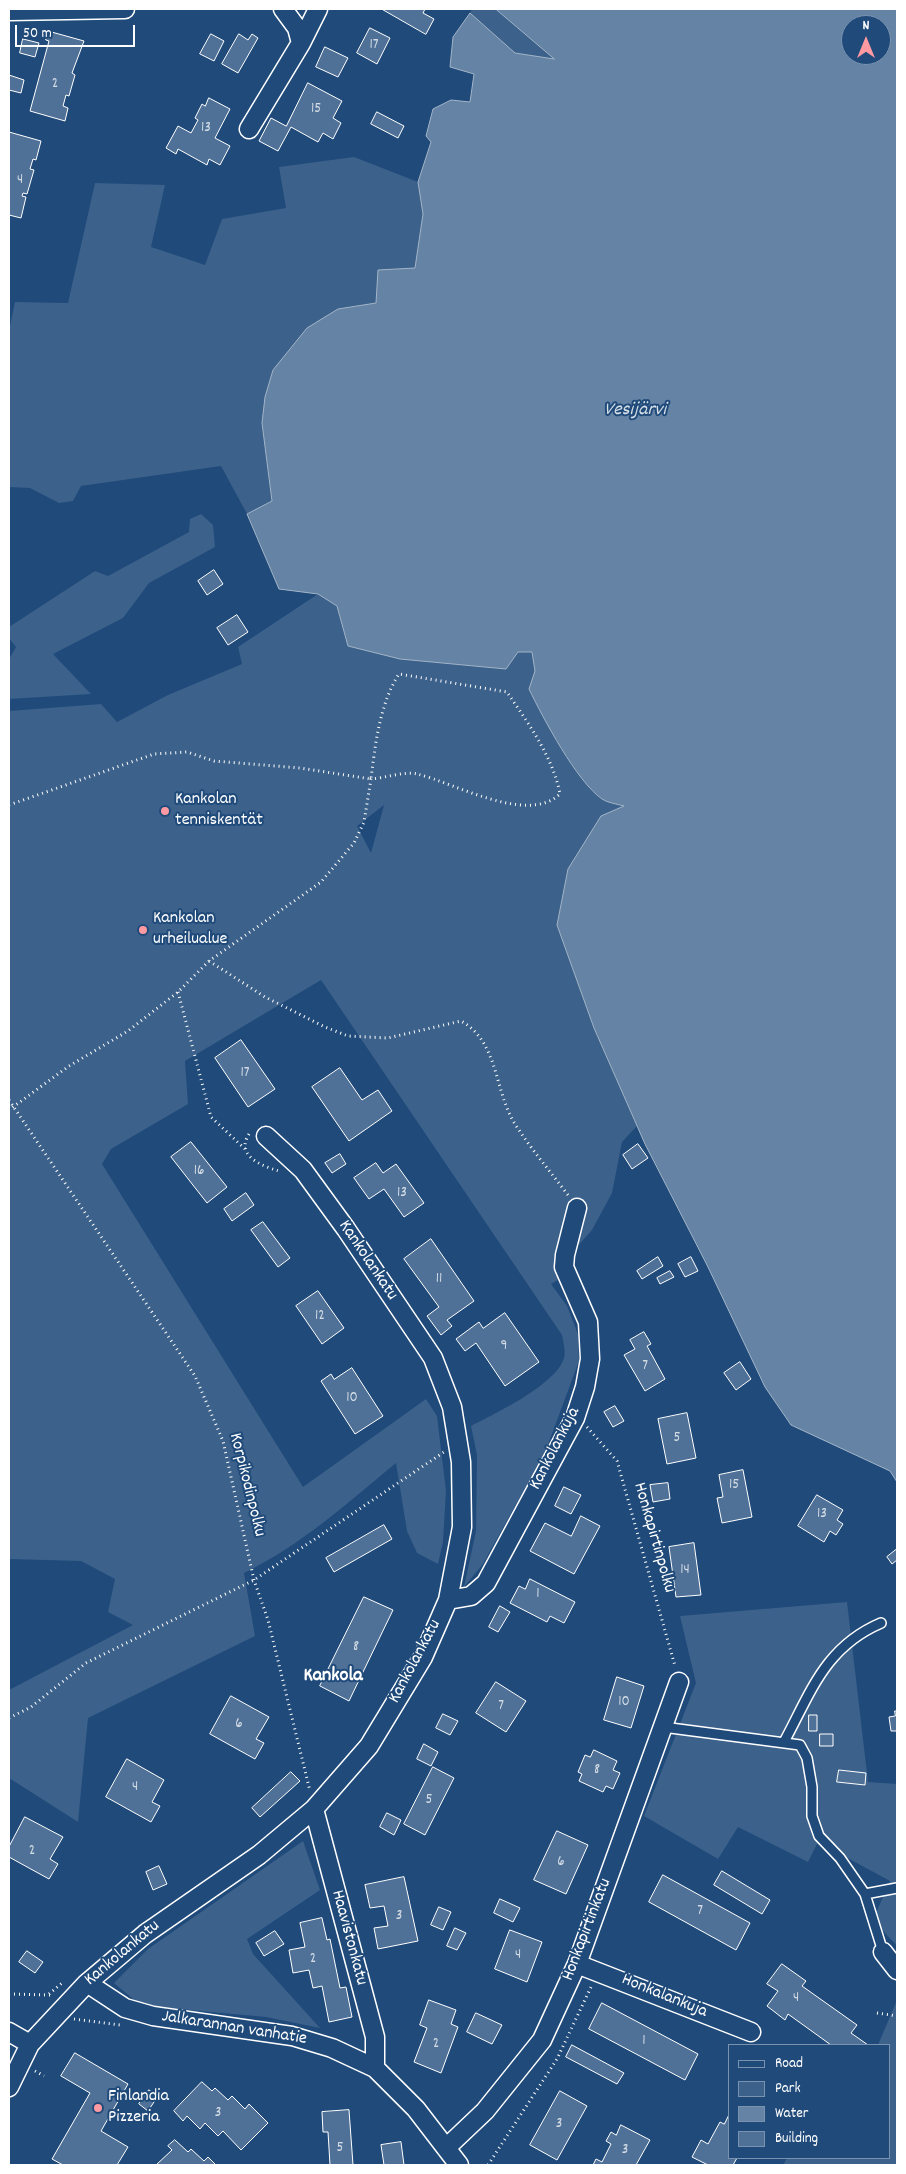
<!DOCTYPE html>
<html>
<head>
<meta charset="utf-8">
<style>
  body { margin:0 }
  #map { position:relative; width:906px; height:2174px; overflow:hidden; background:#1f4a7a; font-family:Dekko,sans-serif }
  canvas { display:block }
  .frame { position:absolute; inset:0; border:10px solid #fff; pointer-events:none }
  .legend { position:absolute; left:728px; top:2044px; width:162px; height:115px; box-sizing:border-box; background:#1f4a7a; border:1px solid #7992af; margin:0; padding:6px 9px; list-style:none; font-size:15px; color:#fff }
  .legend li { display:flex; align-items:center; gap:10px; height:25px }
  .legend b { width:25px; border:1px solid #7992af }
  .north { position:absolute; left:841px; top:15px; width:50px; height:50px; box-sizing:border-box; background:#1f4a7a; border:1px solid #7992af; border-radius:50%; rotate:0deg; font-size:14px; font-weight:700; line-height:20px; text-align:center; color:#fff }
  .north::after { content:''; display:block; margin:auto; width:18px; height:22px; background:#ff9aa2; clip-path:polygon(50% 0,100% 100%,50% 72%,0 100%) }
  .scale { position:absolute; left:15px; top:25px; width:120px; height:22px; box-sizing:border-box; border:2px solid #fff; border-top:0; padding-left:6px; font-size:15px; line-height:18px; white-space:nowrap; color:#fff; -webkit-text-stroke:4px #1f4a7a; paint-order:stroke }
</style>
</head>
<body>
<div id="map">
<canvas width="906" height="2174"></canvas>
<div class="frame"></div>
<ul class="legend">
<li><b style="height:6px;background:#1f4a7a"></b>Road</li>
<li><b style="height:14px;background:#3c618b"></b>Park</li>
<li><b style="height:14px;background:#6583a4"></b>Water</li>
<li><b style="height:14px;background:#507197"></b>Building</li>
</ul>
<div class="north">N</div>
<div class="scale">50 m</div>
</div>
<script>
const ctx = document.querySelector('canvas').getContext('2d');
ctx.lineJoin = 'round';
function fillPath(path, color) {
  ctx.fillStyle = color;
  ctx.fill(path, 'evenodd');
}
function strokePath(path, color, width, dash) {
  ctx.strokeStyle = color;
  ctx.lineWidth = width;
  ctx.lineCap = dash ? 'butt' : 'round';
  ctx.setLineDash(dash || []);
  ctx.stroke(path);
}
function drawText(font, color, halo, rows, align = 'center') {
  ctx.font = font + ' Dekko,sans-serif';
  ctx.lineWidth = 4;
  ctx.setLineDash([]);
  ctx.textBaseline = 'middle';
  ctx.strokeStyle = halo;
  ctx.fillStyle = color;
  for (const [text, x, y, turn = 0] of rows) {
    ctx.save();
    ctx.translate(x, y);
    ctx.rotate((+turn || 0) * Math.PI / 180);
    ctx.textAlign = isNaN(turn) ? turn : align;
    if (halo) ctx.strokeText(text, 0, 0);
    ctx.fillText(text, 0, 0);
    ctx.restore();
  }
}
const green = new Path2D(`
  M472,9H496L555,60L515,53L470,13Z
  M354,157L418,182L423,214L415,268L376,304L338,309L262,423L272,501L247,514L221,466L81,486L73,501L59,503L30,488L9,487V331L15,302L68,303L95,183L165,185L151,247L205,265L222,219L286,208L279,167Z
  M201,514L213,525L215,547L149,583L123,618L53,654L91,694L9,699V659L16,647L9,638V627L95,571L108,576L189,532L190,519Z
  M318,594L337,606L348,646L400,659L506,669L518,652H532L536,671L529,689C542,716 578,784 602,799C608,803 618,804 625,806L568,869L557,925L594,1028L637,1126L622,1142L612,1193L592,1230L576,1248L573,1271L551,1284L567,1306L578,1334L579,1361L546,1450L483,1564L464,1587L476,1531L477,1455L471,1426C494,1414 556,1385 564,1358C566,1352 563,1341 562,1335L321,980L185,1061L188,1104L111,1149L102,1164L303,1487L426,1399L437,1416L446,1491L443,1542L438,1564L417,1553L407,1531L396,1463C349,1502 300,1546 244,1573L255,1636L88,1718L78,1822L9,1778V1690L133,1625L108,1612L115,1579L81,1561L9,1559V711L101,704L117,722L168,695L242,664L238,647ZM384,805L371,853L357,826Z
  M847,1602L868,1782L897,1784V1946L873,1920L890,1881L818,1842L808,1862L738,1827L718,1859L644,1816L696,1683L680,1616Z
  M303,1841L320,1890L247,1939L253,1954L320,2028L266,2017L178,2009L138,2003L114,1983L148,1949Z
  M897,2000V2165H783L787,2158H890V2045H878Z`);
const water = new Path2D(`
  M496,9H897V1482L890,1471L791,1425L765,1387L708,1267L645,1144L594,1028L557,925L568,869L601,816L624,806C617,804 608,803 602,799C577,782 543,718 529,689L535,671L532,652H518L506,669L400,659L348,646L337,606L318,594L279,589L247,514L272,501L262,423L265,397L273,370L307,328L338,309L376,303L378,270L415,268L423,214L418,182L431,142L426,136L433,109L451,100L470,102L474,74L450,67L453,37L470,13L515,53L554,59ZM851,25H881V55H851Z`);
const building = new Path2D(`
  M382,9H425L423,13L434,19L426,34Z
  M370,28L390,38L377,64L357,53Z
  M48,31L84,41L72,73L75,75L69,96L66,95L63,106L68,108L65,121L30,111L49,41L46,40Z
  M211,34L224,41L214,61L200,54Z
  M239,34L248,40L252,34L258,38L238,73L222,64Z
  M23,39L39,43L35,57L20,53Z
  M325,47L348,58L338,77L316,67Z
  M9,75L24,80L21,93L9,90Z
  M308,83L342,101L333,118L341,123L333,139L323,133L318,142L291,127L278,151L259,141L271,118L286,126Z
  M209,98L230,109L215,138L230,146L220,165L209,159L207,165L178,149L176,154L166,148L178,126L191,133L198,120L195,118L202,104L205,106Z
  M377,112L404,126L398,138L371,124Z
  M9,132L41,141L36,160L33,159L30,169L34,170L27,194L23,193L22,196L26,197L21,218L9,215Z
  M214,570L223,584L207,595L198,581Z
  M237,615L248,632L228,645L217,628Z
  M241,1040L275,1089L248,1107L215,1058Z
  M340,1068L362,1100L378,1090L392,1111L349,1141L312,1087Z
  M191,1142L227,1187L207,1203L171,1157Z
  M638,1144L648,1158L632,1169L623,1155Z
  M340,1154L346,1164L332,1173L325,1163Z
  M376,1163L383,1173L396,1164L424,1203L404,1217L384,1189L369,1199L354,1178Z
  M246,1193L254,1205L232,1221L224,1209Z
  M263,1222L290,1258L278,1267L251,1230Z
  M431,1239L474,1301L447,1320L452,1326L441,1335L427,1316L439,1307L404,1259Z
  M658,1257L663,1266L642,1279L637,1271Z
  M691,1257L698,1271L685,1277L678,1264Z
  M670,1271L674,1277L660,1284L657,1278Z
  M318,1291L344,1328L322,1344L296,1306Z
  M505,1313L539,1362L505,1386L476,1343L465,1351L456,1339L479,1322L483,1328Z
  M644,1332L651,1344L647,1346L665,1379L645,1391L624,1355L635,1349L630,1340Z
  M740,1362L751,1379L736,1390L724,1373Z
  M352,1368L383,1416L355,1434L321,1381L331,1374L334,1379Z
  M615,1406L624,1421L613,1427L604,1412Z
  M687,1413L696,1458L667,1464L658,1419Z
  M743,1470L752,1517L722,1523L717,1498L723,1497L719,1475Z
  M668,1483L670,1499L653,1502L650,1485Z
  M564,1487L581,1495L571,1514L555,1506Z
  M817,1495L843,1510L837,1520L843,1524L836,1535L830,1531L824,1542L798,1526Z
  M581,1516L600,1526L574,1574L530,1551L545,1523L571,1536Z
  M384,1525L392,1539L334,1572L326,1558Z
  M694,1543L701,1595L676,1597L669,1547Z
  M897,1549V1560L892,1564L887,1557Z
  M530,1579L575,1602L564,1623L550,1616L547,1622L510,1603L519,1586L525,1589Z
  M364,1597L393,1610L349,1701L320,1686Z
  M500,1606L510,1612L498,1632L489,1627Z
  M617,1677L644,1686L631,1728L604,1720Z
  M496,1682L526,1701L506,1732L476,1713Z
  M231,1696L269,1717L256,1739L264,1743L255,1759L210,1734Z
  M895,1711H897V1737V1731H891L889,1717L895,1716Z
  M443,1714L458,1721L450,1735L436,1728Z
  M809,1715H817V1731H809Z
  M820,1734H833V1746H820Z
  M424,1744L438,1752L431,1766L417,1759Z
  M594,1750L617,1761L613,1770L620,1773L613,1789L606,1786L603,1792L579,1781L582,1774L578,1772L585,1755L590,1757Z
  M127,1759L164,1780L152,1802L160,1806L151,1822L106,1797Z
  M433,1767L454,1778L425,1835L404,1824Z
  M839,1770L866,1773L865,1785L837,1782Z
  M291,1772L300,1781L260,1817L252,1808Z
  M387,1813L401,1820L394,1835L380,1827Z
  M25,1817L63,1837L50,1859L58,1864L49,1879L9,1857V1847Z
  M557,1831L588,1845L566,1894L534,1880Z
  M159,1866L167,1884L153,1890L146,1872Z
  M722,1871L770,1900L762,1914L714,1885Z
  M663,1875L750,1923L736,1950L649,1902Z
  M404,1877L418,1941L378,1949L374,1928L388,1926L384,1906L370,1908L365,1885Z
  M500,1899L520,1908L513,1922L494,1913Z
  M439,1907L451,1912L443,1930L431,1925Z
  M322,1918L327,1940L330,1939L340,1988L346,1987L352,2017L329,2022L322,1986L313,1988L309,1970L293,1973L289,1950L305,1947L300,1923Z
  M455,1928L466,1933L457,1950L447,1946Z
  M510,1930L542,1942L527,1982L495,1969Z
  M275,1931L284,1944L264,1956L256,1943Z
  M27,1951L43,1962L35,1973L19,1962Z
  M782,1964L806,1981L802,1986L857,2025L851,2033L868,2045H831L788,2014L785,2020L767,2006L778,1991L767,1984Z
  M429,2000L456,2010L451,2024L458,2027L441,2073L414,2062L427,2028L420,2025Z
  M602,2003L698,2054L685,2080L589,2029Z
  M476,2013L502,2025L492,2044L467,2032Z
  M572,2045L624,2073L617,2084L566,2057Z
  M75,2053L128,2084L101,2131L128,2147L117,2165H63L52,2159L90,2093L61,2076Z
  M202,2082L212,2091L215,2088L228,2100L232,2096L245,2109L249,2104L268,2123L241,2150L223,2131L218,2136L205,2123L200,2129L187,2116L183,2121L174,2111Z
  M149,2090L158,2096L148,2111L139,2104Z
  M560,2091L587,2106L557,2160L530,2145Z
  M349,2110L353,2165H330L328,2132H323L322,2112Z
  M730,2113V2158H737L733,2165H708L692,2157L701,2140L708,2144L720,2122L724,2124Z
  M621,2125L650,2140L636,2165H593L596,2159L602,2162L611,2144L606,2141L611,2132L616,2135Z
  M175,2140L188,2152L191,2149L204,2161L208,2157L216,2165H156L172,2150L168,2146Z
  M401,2142L404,2165H384L381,2145Z`);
const path = new Path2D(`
  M9,805L154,754L187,752L214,761L300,768L371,779C375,745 380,703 399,674L507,692C528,723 553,757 560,794C527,825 455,783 417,774C404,771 385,778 371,779L364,822L354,843L321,882L209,961L178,992L128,1031L69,1066L9,1110
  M209,961L265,997L325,1027L348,1036L388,1038L461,1021C499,1042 494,1091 515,1124C531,1149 550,1171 568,1195
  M178,992L211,1117L245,1149
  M9,1100L195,1376L223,1441L254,1580L268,1620L310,1791
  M249,1134C235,1156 262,1166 279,1171
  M587,1427L617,1461L675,1666
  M9,1718L31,1707L86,1663L254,1580L444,1452
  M9,1994L50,1995
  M49,1994L62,1983
  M877,2013L897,2016
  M74,2019L120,2025
  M35,2071L44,2076
  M488,2165L557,2059L591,1987`);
const service = new Path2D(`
  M663,1727L800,1745L807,1758L812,1787V1816L819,1836L840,1858L865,1894L883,1952
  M784,1742C811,1692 825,1647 881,1623
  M865,1894L897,1888`);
const minor = new Path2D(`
  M9,11L125,9
  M301,43L318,9
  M249,129L301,43L297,28L283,9
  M448,1600L471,1596L486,1583L575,1418L585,1387L590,1359L588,1322L564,1267L565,1255L577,1208
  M314,1809L375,2037V2068
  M883,1952L897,1970
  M577,1964L751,2032
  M87,1983L125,2008L153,2016L292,2036L332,2048L375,2068L416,2109L459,2165
  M9,2032L30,2044
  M9,2087L30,2044L87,1983L145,1934L259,1855L314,1809L369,1746L423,1657L448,1600L462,1527L461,1462L452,1407L433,1358L346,1229L303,1170L266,1136
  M446,2148L485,2111L542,2040L577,1964L679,1682`);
const markers = [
  [165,811,5,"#ff9aa2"],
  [143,930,5,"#ff9aa2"],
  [98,2108,5,"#ff9aa2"]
];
const numberNames = [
  ["17",374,46],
  ["2",55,85],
  ["15",316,110],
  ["13",206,129],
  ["4",20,181],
  ["17",245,1074],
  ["16",199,1172],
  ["13",402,1194],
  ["11",439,1280],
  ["12",320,1317],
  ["9",504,1347],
  ["7",645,1367],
  ["10",352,1399],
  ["5",677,1439],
  ["15",734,1486],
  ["13",822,1515],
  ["14",685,1571],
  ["1",538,1595],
  ["8",356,1648],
  ["10",624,1703],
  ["7",501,1707],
  ["6",239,1725],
  ["8",597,1771],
  ["4",135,1788],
  ["5",429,1801],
  ["2",32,1852],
  ["6",561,1863],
  ["7",700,1912],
  ["3",399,1917],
  ["4",518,1956],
  ["2",313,1960],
  ["4",796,1999],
  ["1",644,2042],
  ["2",436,2045],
  ["3",218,2114],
  ["3",559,2125],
  ["5",340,2149],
  ["3",625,2151]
];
const poiNames = [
  ["Kankolan",175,801],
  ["tenniskentät",175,822],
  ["Kankolan",153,920],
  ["urheilualue",153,941],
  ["Finlandia",108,2098],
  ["Pizzeria",108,2119]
];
const streetNames = [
  ["Kankolankatu",367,1261,56],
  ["Kankolankuja",556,1449,-63],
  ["Korpikodinpolku",246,1485,76],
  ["Honkapirtinpolku",653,1538,74],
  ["Kankolankatu",416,1662,-62],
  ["Honkapirtinkatu",588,1930,-69],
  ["Haavistonkatu",348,1938,75],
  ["Kankolankatu",123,1954,-40],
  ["Honkalankuja",664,1997,22],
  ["Jalkarannan vanhatie",234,2029,9]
];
const waterNames = [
  ["Vesijärvi",635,411]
];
const quarterNames = [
  ["Kankola",333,1677]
];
fillPath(green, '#3c618b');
fillPath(water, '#6583a4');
strokePath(water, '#a3b5c8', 1);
fillPath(building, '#507197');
strokePath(building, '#fff', 1);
strokePath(service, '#fff', 12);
strokePath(minor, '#fff', 21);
strokePath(path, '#fff', 3, [1, 4]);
strokePath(service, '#1f4a7a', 9);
strokePath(minor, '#1f4a7a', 18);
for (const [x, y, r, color] of markers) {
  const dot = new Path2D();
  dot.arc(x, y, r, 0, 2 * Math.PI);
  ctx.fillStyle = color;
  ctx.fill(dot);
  strokePath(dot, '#1f4a7a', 2);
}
drawText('15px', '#d3dce5', null, numberNames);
drawText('18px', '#fff', '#1f4a7a', poiNames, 'left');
drawText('18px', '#fff', '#1f4a7a', streetNames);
drawText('italic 19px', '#d8e0e8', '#1f4a7a', waterNames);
drawText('bold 20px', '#fff', '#1f4a7a', quarterNames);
</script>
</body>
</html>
